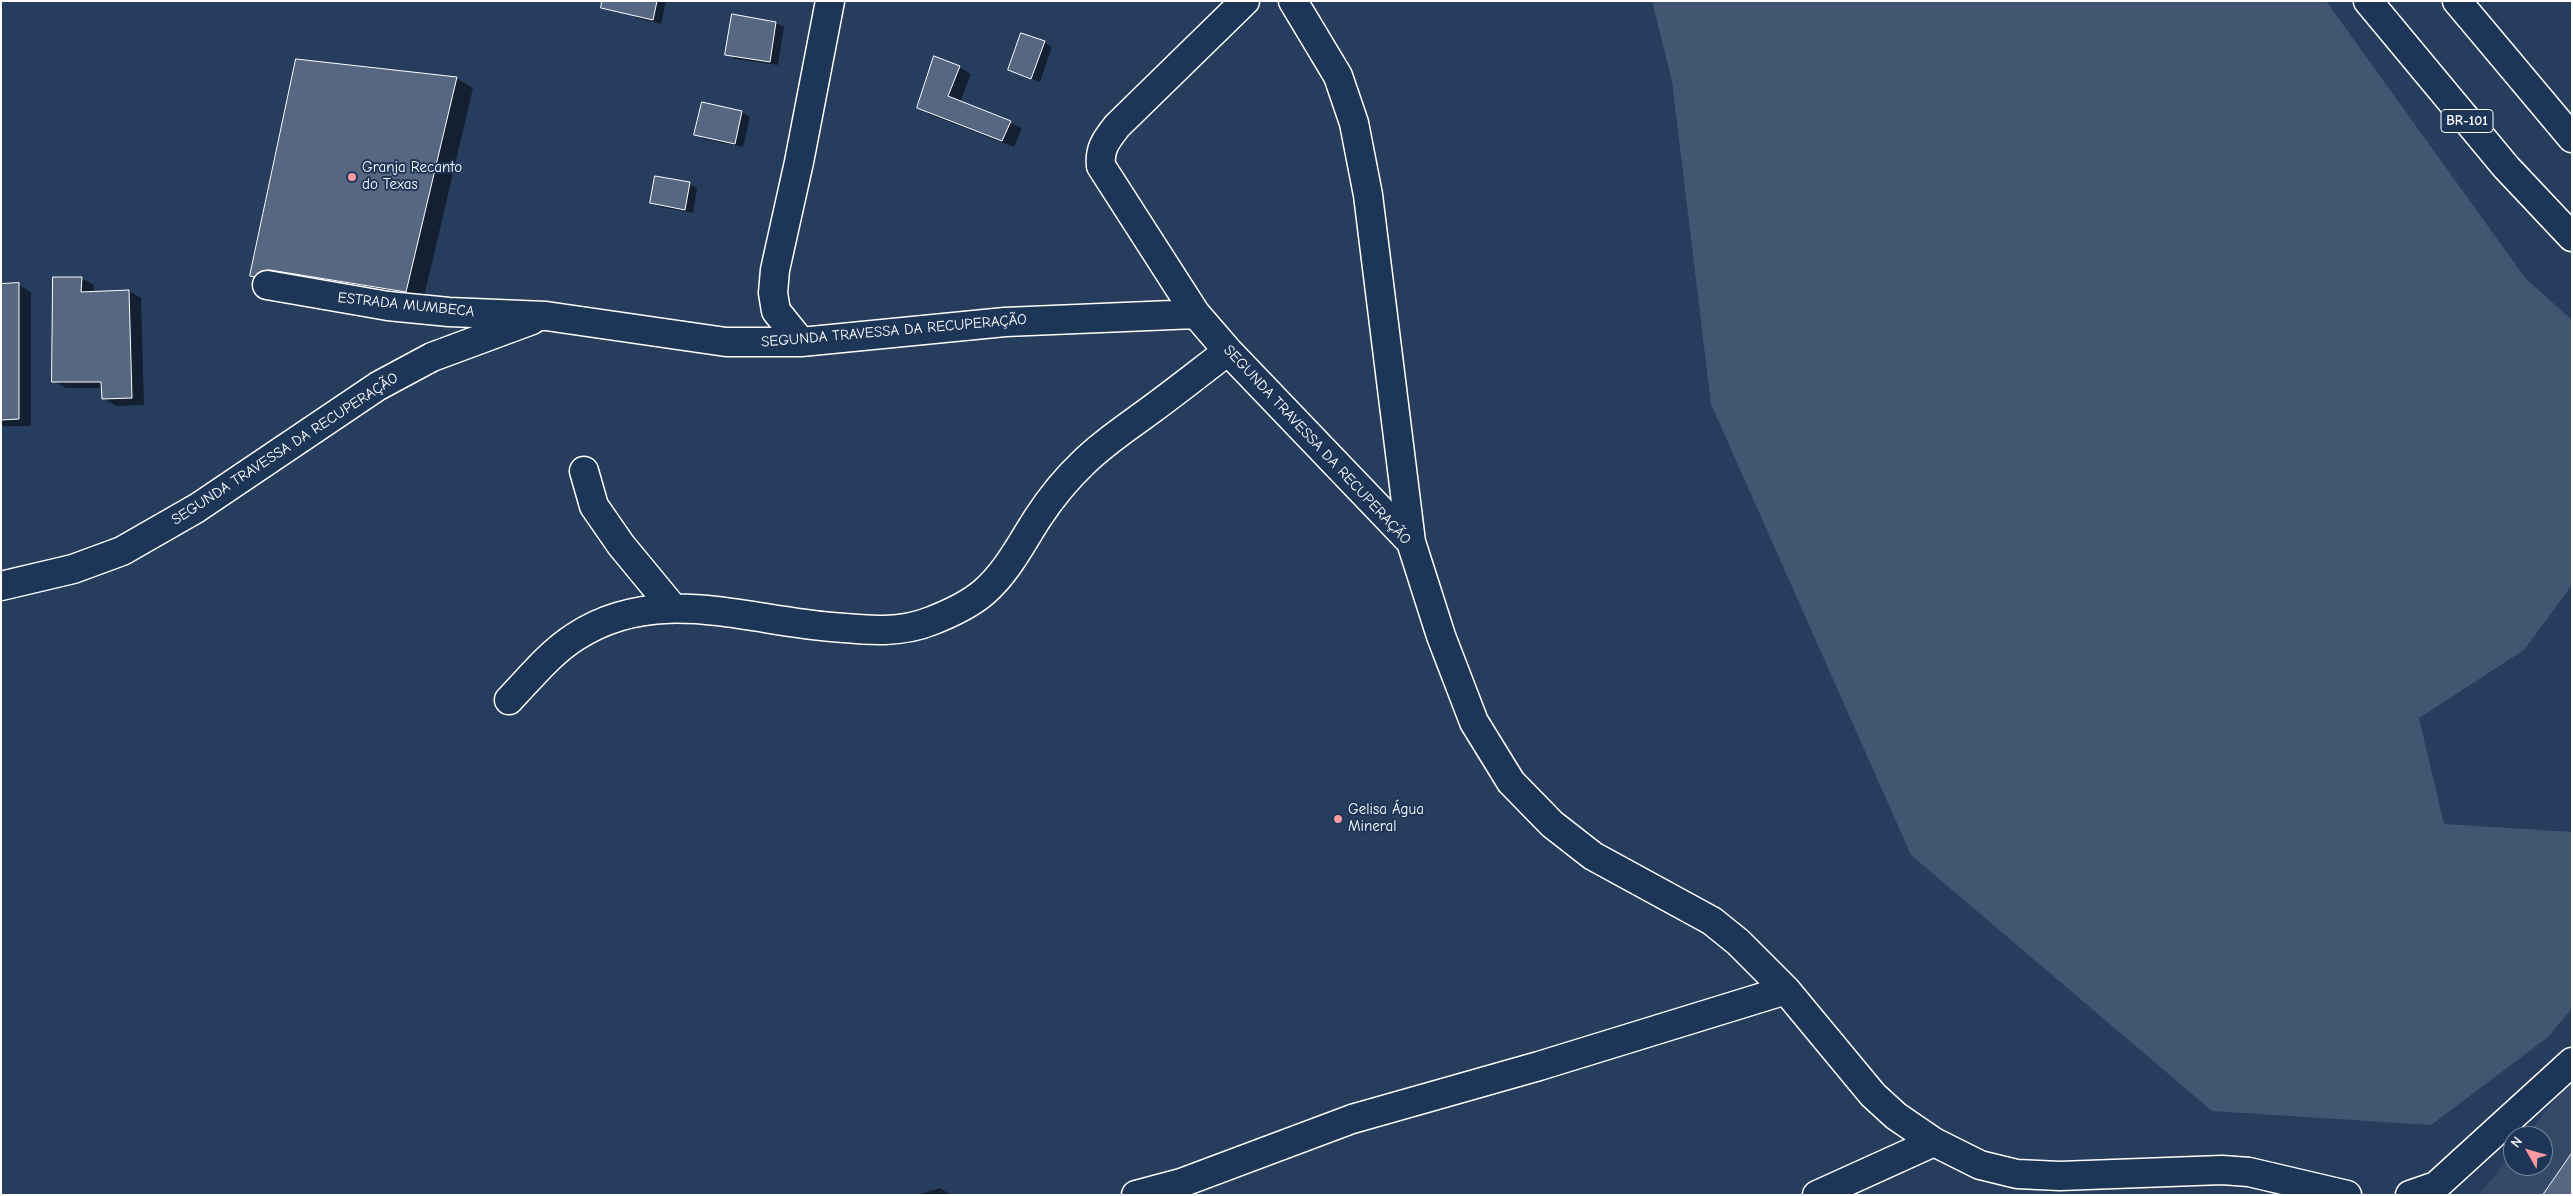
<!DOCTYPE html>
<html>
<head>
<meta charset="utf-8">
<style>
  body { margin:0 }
  #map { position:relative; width:2573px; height:1196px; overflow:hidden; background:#263d5e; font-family:"Comic Neue",sans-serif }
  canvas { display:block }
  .frame { position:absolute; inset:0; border:2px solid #fff; pointer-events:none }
  .north { position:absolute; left:2503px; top:1126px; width:50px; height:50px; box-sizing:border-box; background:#1d3557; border:1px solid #77869a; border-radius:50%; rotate:308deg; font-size:14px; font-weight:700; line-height:20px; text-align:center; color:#fff }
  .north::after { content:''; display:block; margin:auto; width:18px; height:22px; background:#ff9aa2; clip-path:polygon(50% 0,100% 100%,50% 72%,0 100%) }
</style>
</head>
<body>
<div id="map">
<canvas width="2573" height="1196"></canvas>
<div class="frame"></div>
<div class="north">N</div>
</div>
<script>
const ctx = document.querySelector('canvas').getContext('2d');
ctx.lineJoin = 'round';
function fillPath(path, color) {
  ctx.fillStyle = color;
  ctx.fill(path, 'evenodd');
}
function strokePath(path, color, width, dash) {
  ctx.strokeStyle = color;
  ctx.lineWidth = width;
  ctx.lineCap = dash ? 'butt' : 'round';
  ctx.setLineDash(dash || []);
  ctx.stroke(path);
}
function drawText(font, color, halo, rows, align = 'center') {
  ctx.font = font + ' "Comic Neue",sans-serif';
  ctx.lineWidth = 4;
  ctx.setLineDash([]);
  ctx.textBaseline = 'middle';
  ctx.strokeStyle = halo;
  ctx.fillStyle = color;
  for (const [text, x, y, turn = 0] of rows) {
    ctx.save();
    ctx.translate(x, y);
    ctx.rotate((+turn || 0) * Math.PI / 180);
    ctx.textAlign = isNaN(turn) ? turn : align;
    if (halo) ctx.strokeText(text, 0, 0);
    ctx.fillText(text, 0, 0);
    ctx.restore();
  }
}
const built = new Path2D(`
  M2572,1078V1195H2479L2513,1152V1166H2543V1136H2526Z`);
const green = new Path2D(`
  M1652,1H2326L2526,279L2572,320V585L2524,650L2419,718L2444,824L2572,832V1008L2548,1037L2431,1125L2212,1111L1911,855L1711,404L1672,81Z`);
const shadow = new Path2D(`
  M633,1H666L661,24L638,18L630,14Z
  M776,23L784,27L778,65L735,59L727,54Z
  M1044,42L1052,47L1040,82L1009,70Z
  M959,67L971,74L960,102L1022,128L1014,147L931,115L919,108Z
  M456,78L473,88L423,301L268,285L251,276Z
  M703,104L742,112L750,117L743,147L704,139L696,134Z
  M689,184L697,188L693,213L660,207L652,203Z
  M81,278L94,285V293L129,291L141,298L144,405L116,406L103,398V388H66L53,381Z
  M1,285H19L31,292V426H1Z
  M940,1188L951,1195H917Z`);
const building = new Path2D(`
  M602,1H657L653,20L601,8Z
  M732,14L776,22L770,62L725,55Z
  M1021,33L1045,41L1031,79L1008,70Z
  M934,56L960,66L948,96L1011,121L1002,141L917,108Z
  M296,59L457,77L406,292L270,270L261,271L254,277L250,276Z
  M702,102L742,111L735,144L694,135Z
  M655,176L690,182L685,210L650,203Z
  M53,277H82L81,292L129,290L132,398L102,399L101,382H52Z
  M19,283V419L1,420V284Z
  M2572,1153V1195H2543Z`);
const minor = new Path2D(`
  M1245,1L1117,126C1107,139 1099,148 1101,166L1196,314L1228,351L1411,542L1441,636L1474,722L1511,782L1552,824L1593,856L1712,921L1738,942L1786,990L1873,1095L1896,1116L1934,1142L1980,1165L2017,1174L2060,1176L2222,1170L2249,1172L2347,1195
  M1293,1L1338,76L1354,123L1368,195L1411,542
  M267,285L388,306L449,312L546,316L726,342H801L1005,322L1196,314
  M801,342L776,311L773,293L775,270L799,162L830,1
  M584,471L594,506L621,545L673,608
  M1,586L73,569L122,551L197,508L378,386L432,357L532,320
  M509,700C530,678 550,653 575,637C655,584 745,620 832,627C866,630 899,634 931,621C949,614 969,605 984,592C1007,572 1021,544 1037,519C1050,499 1066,479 1084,462C1104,442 1129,426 1152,409C1178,390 1203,370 1228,351
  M1136,1195L1181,1183L1352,1119L1539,1066L1786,990
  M1817,1195L1934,1142
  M2410,1195L2436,1186L2572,1062`);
const highway = new Path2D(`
  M2368,1L2506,167L2572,237
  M2457,1L2572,138`);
const markers = [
  [352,177,5,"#ff9aa2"],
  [1338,819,5,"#ff9aa2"]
];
const shields = [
  [2467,121,52]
];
const shieldNames = [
  ["BR-101",2467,121]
];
const poiNames = [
  ["Granja Recanto",362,168],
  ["do Texas",362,185],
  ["Gelisa Água",1348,810],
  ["Mineral",1348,827]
];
const streetNames = [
  ["ESTRADA MUMBECA",406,305,6],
  ["SEGUNDA TRAVESSA DA RECUPERAÇÃO",894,331,-5],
  ["SEGUNDA TRAVESSA DA RECUPERAÇÃO",1317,445,47],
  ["SEGUNDA TRAVESSA DA RECUPERAÇÃO",285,449,-33]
];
fillPath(built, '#344a68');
fillPath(green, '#425672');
fillPath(shadow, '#0007');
fillPath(building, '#556781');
strokePath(building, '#fff', 1);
strokePath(minor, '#fff', 31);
strokePath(highway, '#fff', 31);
strokePath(minor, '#1d3557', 28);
strokePath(highway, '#1d3557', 28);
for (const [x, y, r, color] of markers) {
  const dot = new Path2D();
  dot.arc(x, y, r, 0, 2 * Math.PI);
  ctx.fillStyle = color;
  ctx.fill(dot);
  strokePath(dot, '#1d3557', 2);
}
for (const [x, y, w] of shields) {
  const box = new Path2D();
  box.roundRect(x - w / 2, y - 11.5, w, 23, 4);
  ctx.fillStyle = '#1d3557';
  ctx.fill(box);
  strokePath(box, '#fff', 1);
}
drawText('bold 14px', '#fff', null, shieldNames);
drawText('15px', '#fff', '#1d3557', poiNames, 'left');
drawText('15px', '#fff', '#1d3557', streetNames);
</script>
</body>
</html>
